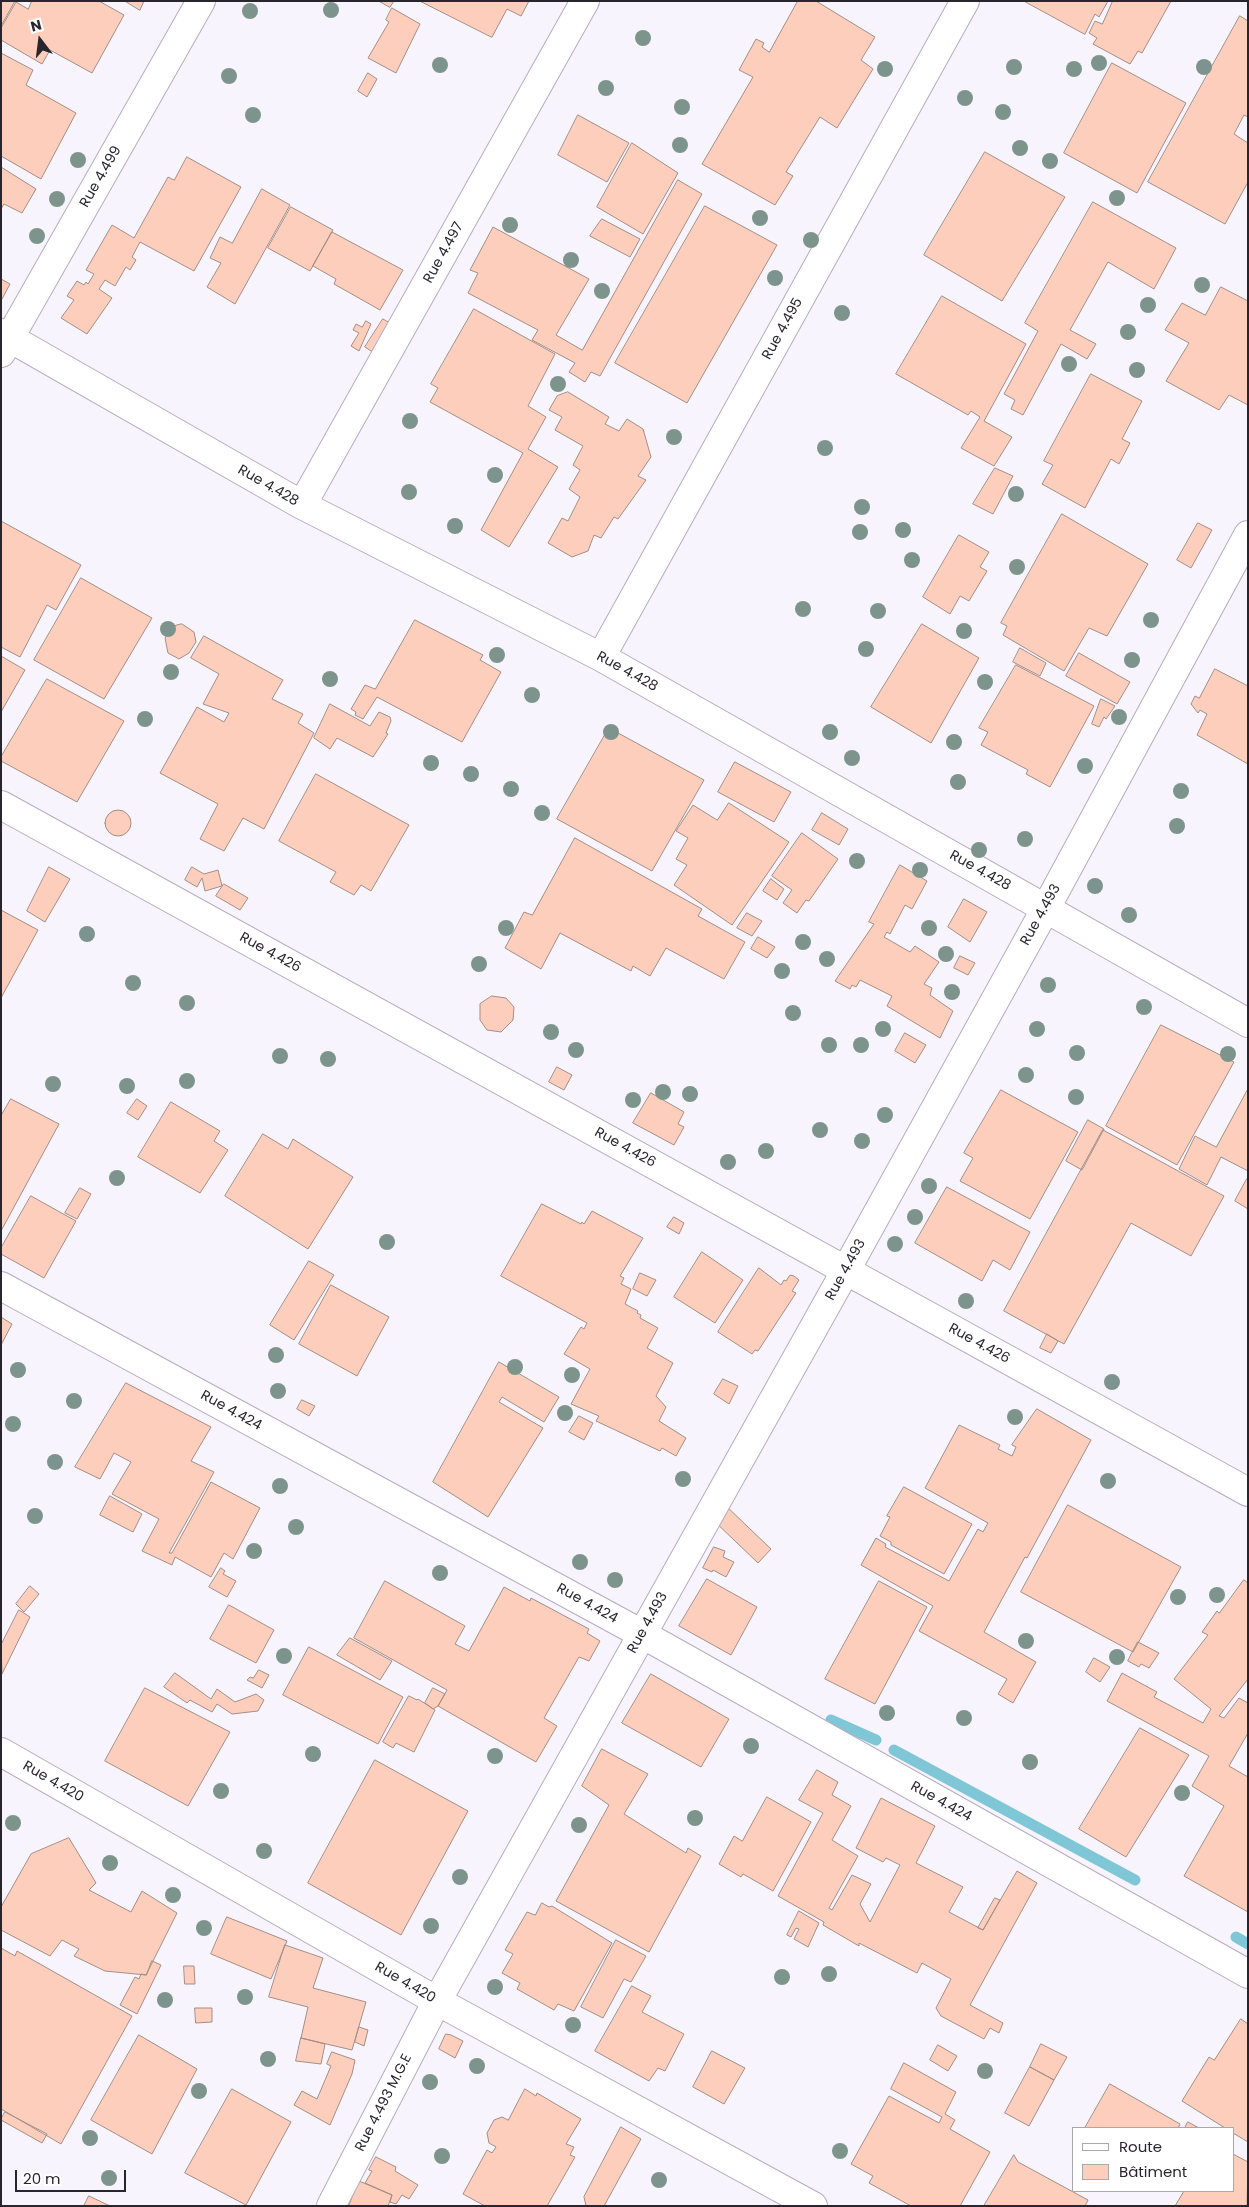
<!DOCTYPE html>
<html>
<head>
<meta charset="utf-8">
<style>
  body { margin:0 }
  #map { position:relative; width:1249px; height:2207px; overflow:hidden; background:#f8f4fd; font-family:Poppins,sans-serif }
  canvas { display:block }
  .frame { position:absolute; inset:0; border:2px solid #29252d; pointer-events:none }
  .legend { position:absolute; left:1072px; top:2127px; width:162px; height:65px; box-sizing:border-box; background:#fff; border:1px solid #a9a8ab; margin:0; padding:6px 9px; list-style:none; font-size:15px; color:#29252d }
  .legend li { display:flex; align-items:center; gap:10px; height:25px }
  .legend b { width:25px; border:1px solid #a9a8ab }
  .north { position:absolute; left:15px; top:15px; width:50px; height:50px; -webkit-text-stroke:4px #fff; paint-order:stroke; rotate:345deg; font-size:14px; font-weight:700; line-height:20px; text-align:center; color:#29252d }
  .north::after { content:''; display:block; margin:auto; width:18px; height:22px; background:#29252d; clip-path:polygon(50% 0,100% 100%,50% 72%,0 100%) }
  .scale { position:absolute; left:15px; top:2170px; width:111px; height:22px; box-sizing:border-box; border:2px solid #29252d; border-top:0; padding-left:6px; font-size:15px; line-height:18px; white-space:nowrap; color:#29252d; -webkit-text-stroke:4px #fff; paint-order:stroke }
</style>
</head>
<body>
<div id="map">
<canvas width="1249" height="2207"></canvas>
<div class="frame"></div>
<ul class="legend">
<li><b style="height:6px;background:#fff"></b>Route</li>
<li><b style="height:14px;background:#fecebc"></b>Bâtiment</li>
</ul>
<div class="north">N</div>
<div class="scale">20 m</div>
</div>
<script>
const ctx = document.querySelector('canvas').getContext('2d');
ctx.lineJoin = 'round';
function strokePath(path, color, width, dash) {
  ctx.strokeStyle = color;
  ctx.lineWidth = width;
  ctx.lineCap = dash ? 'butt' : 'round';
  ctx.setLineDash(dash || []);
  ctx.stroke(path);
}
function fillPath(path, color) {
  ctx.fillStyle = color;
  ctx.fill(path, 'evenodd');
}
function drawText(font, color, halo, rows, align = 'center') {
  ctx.font = font + ' Poppins,sans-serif';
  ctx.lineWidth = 4.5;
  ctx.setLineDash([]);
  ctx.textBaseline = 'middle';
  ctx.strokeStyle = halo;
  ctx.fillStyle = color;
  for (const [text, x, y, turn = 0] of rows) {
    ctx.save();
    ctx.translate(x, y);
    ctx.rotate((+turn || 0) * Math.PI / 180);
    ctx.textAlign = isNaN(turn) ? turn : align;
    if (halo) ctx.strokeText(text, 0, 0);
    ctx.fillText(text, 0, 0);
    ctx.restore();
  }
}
const stream = new Path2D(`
  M831,1720L876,1740
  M894,1750L1135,1880
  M1236,1937L1248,1944`);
const building = new Path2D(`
  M1,1H15L1,26Z
  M32,1H99L124,15L92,73L50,50L42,64L1,40V28L16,2L28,9Z
  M125,1H144L140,10Z
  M379,1H394L390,7Z
  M420,1H529L521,16L507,9L492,37Z
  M798,1H816L875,37L861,60L873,69L837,128L820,117L786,172L793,176L775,205L702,164L753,77L739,70L756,39L764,43L762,47L769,52Z
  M1024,1H1108L1099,17L1095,14L1085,34Z
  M1113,1H1171L1142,53L1138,51L1130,64L1093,44L1097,38L1089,33L1095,21L1102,24Z
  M392,8L420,24L396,73L368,58L389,22L386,20Z
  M1240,16L1248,21V117L1244,115L1234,134L1248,143V182L1225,224L1148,182Z
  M1,53L33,70L26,85L76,113L41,179L1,156Z
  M1112,63L1186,103L1137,193L1064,153Z
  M368,73L377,79L367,97L358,91Z
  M578,115L629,143L607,182L558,155Z
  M632,143L678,173L643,234L597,207Z
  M985,152L1065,197L1002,301L924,255Z
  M187,157L241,187L194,271L140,242L132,257L136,260L130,270L126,267L115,286L105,280L99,289L112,298L87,334L61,318L74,300L67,296L77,281L84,285L86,282L88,284L94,274L86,270L112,225L134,238L168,177L174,180Z
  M1,167L36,189L22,213L4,204L1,209Z
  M678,180L702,194L600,376L591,372L585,382L569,372L575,363L532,340L538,330L468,293L478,273L470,270L493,227L589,279L556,335L582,350Z
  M262,189L290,205L235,304L207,287L221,263L210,258L220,237L232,243Z
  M1093,202L1176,248L1154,289L1108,262L1070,330L1096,344L1087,359L1061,344L1023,415L1011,409L1015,400L1004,394L1038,331L1025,323Z
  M705,206L777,245L687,403L615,363Z
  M291,207L333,230L310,271L268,248Z
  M602,219L640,239L630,257L590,236Z
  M332,232L403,270L380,310L334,284L336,279L313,266Z
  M1,279L10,284L2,299L1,298Z
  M1221,287L1248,301V405L1229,395L1219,410L1166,381L1189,343L1165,330L1182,303L1205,315Z
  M942,296L1026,344L984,421L1012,437L994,466L961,448L980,417L971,411L968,415L896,374Z
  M474,309L555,354L528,406L546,417L528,449L558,467L509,547L481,530L523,453L430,402L438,388L431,384Z
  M383,319L395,326L377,355L365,347Z
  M366,321L371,324L359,351L351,346L359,333L353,330L356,324L362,327Z
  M1091,374L1142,401L1122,439L1130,443L1119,464L1111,459L1085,508L1042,484L1053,465L1044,461Z
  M568,392L609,417L605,424L619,431L627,419L643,429L651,457L638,476L646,480L618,519L614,517L601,538L594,535L588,551L572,557L548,543L562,518L568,521L580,497L569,489L580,470L573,465L583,446L555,430L562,417L549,410L557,396Z
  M995,468L1013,476L993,514L973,504Z
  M1062,514L1148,564L1107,636L1089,628L1064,671L1003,635L1007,626L1001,623Z
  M1,521L81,565L56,610L47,605L20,657L1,647Z
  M1198,523L1212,530L1191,568L1177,560Z
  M959,535L989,552L980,567L987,571L969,601L960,596L950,614L923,597Z
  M81,578L152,618L104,699L34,660Z
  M415,620L483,655L480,660L501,672L462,742L377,697L363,719L355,715L356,712L351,709L365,685L375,689Z
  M182,624L194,632L196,642L189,653L179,659L168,653L165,638L174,626Z
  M922,624L979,658L931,743L871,707Z
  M204,636L283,680L272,699L303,714L298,723L314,733L264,829L243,818L224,851L200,839L218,804L160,773L197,707L224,722L229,713L203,704L219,674L191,658Z
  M1020,648L1046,663L1040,676L1013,662Z
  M1079,653L1130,682L1117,704L1066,676Z
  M1,656L25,670L1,712Z
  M1016,665L1094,706L1050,787L1026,774L1028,770L981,745L988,732L979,728Z
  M1215,669L1248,686V764L1197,735L1207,714L1200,710L1198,713L1191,704L1195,696L1199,698Z
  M47,679L124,721L77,802L1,761V757Z
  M1101,699L1115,706L1106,719L1104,717L1099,727L1092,724Z
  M330,704L370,726L379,712L390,717L391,721L386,733L388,734L373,757L337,738L330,749L314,738Z
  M609,728L704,780L652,871L557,819Z
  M735,762L791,792L774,822L718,792Z
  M316,774L409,825L371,891L361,885L354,895L330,882L336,872L279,841Z
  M729,803L789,842L732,925L674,885L687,865L676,859L688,838L676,831L693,805L717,820Z
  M105 823a13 13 0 1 1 26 0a13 13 0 1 1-26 0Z
  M822,813L848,829L839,845L812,830Z
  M802,833L838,859L809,901L806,900L797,913L783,903L792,890L772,876Z
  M575,838L702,909L698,916L745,942L724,979L666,948L650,976L633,966L631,971L560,933L541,969L505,948L524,912L532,915Z
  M900,865L927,881L912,909L905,905L890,934L887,932L884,937L910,952L915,946L939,962L924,984L932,988L930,995L953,1011L940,1038L887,1006L892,996L860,980L856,987L852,985L850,989L835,981L874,924L869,922Z
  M49,867L70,879L45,922L27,911Z
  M192,867L204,874L218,870L222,886L205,891L202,878L197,887L185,880Z
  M771,879L784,889L777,900L763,891Z
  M224,884L248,898L240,910L216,896Z
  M964,899L987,912L970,942L948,927Z
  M1,910L38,930L1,998Z
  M747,913L762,921L752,936L737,928Z
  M758,937L775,947L767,958L751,949Z
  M960,956L975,963L968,975L954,968Z
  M492,996L506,998L514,1007L513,1020L501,1032L487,1030L480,1020V1004Z
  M1161,1025L1234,1062L1177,1165L1106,1126Z
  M905,1033L926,1045L915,1063L895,1051Z
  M557,1067L572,1075L564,1090L549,1082Z
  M1248,1089V1171L1221,1157L1207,1185L1179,1169L1195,1136L1216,1147Z
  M1001,1090L1078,1132L1030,1219L960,1181L973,1158L964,1153Z
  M651,1093L684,1112L678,1124L684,1127L674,1145L633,1123Z
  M11,1099L59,1124L1,1231V1116Z
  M137,1099L147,1106L138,1120L127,1113Z
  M171,1102L220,1131L214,1141L228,1150L200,1193L138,1157Z
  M1088,1120L1104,1129L1082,1170L1066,1161Z
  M1103,1130L1224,1196L1191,1256L1131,1223L1064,1344L1004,1311Z
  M263,1134L288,1149L293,1139L353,1177L308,1249L225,1196Z
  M1247,1179L1248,1180V1209L1235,1201Z
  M947,1187L1030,1232L1010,1270L993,1260L982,1281L915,1243Z
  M80,1188L91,1194L77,1219L65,1213Z
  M31,1196L76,1221L44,1278L1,1254V1248Z
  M542,1204L581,1224L582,1222L584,1224L592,1211L643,1238L620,1276L624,1278L621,1284L631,1289L625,1304L638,1311L637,1313L641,1315L640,1318L658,1328L647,1348L673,1363L656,1396L666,1407L659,1421L686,1438L676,1456L662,1448L660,1451L596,1421L599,1416L571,1404L590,1369L564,1354L581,1327L584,1329L587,1323L501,1276Z
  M674,1217L684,1223L679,1234L667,1227Z
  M702,1252L743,1280L715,1323L674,1297Z
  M309,1261L334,1275L294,1340L270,1325Z
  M759,1268L781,1285L784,1280L786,1281L790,1275L794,1276L799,1280L792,1291L796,1293L758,1351L755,1350L752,1354L718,1332Z
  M640,1273L656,1280L647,1296L633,1289Z
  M331,1285L389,1317L357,1376L299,1344Z
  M1,1317L12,1324L1,1345Z
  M1047,1334L1058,1341L1051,1353L1040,1348Z
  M499,1362L559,1397L544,1422L502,1397L499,1402L543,1428L488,1517L433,1482Z
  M723,1379L738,1386L729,1404L714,1394Z
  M126,1383L211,1427L191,1461L214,1472L169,1553H172L211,1482L260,1508L233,1559L224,1553L211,1577L175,1557L172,1565L142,1551L159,1519L112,1494L131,1462L114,1453L100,1479L75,1467Z
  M302,1400L315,1406L309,1416L297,1409Z
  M1037,1409L1091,1440L1027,1558L1025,1557L984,1632L1036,1662L1013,1703L998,1694L1007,1679L919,1631L933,1606L861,1565L876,1538L886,1544L885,1547L949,1581L978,1529L983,1532L988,1523L925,1488L959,1425L1000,1445L998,1449L1012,1456L1016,1447L1012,1445Z
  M579,1416L593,1423L584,1440L569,1432Z
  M904,1487L972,1524L944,1574L891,1545V1542L880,1536L890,1517L887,1516Z
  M110,1496L142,1514L133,1532L100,1515Z
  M724,1504L771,1549L758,1563L711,1518Z
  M1068,1505L1181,1567L1133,1652L1021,1592Z
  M714,1547L725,1551L723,1557L734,1562L726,1577L713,1570L712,1572L703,1568Z
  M221,1568L225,1571L223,1574L236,1581L227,1597L209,1587Z
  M707,1579L757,1607L731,1655L679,1626Z
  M1244,1580L1248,1583V1679L1219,1716L1224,1718L1239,1698L1248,1703V1733L1229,1766L1248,1777V1912L1184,1876L1224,1806L1192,1786L1209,1756L1107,1701L1122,1673L1157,1692L1154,1697L1203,1723L1211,1709L1174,1679L1208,1635L1202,1632L1217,1611L1219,1613Z
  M385,1581L465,1626L455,1644L469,1651L504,1587L530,1601L531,1598L589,1629L587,1633L600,1641L589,1661L579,1657L544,1718L557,1726L536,1762L438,1706L447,1690L354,1638Z
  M879,1581L927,1607L875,1704L825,1679Z
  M30,1586L39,1594L24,1612L16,1604Z
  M229,1605L274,1630L256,1663L210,1639Z
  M19,1610L30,1617L2,1674L1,1645Z
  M350,1638L392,1661L380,1680L337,1655Z
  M1138,1642L1159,1653L1149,1668L1141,1664L1139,1667L1128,1661Z
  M309,1647L403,1697L378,1744L283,1695Z
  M1094,1658L1110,1667L1100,1682L1086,1672Z
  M259,1670L269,1675L262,1688L247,1680L250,1677L253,1678Z
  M175,1673L211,1699L217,1689L235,1702L256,1694L264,1700L258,1711L232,1714L217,1704L212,1712L190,1700L187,1703L164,1687Z
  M651,1674L729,1719L701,1767L622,1723Z
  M145,1688L230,1732L188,1806L105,1761Z
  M433,1688L445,1694L438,1706L433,1709L425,1703Z
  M409,1696L417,1700L418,1699L435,1710L414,1752L396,1743L393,1748L383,1742Z
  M1140,1728L1189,1755L1126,1857L1079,1829Z
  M602,1749L648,1774L624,1814L686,1853L688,1848L701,1856L649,1952L556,1901L609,1805L582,1786Z
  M375,1760L468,1811L401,1935L308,1883Z
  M817,1770L838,1782L832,1795L851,1806L832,1840L858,1856L829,1908L832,1910L852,1875L871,1884L860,1904L870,1922L900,1865L886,1858L883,1862L856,1848L881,1798L935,1826L916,1863L963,1887L949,1912L983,1930L1017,1871L1037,1883L970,2005L1003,2023L999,2033L990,2028L984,2039L941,2016L936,2008L951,1979L922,1963L917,1973L859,1943V1946L823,1925L824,1922L778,1896L823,1813L799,1800Z
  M767,1797L811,1822L773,1891L743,1874L741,1877L719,1864L734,1836L742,1841Z
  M69,1838L96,1883L89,1890L131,1912L142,1891L177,1913L146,1975L105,1971L74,1956L79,1949L62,1940L50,1956L1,1930V1907L31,1854Z
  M995,1898L1000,1900L983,1930L978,1928Z
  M542,1903L549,1907L552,1906L612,1943L574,2011L558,2004L554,2010L517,1989L520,1983L502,1973L513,1954L505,1950L527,1912L535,1915Z
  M799,1911L819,1923L808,1947L794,1939L799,1929L796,1928L791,1937L787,1935Z
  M227,1917L287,1941L271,1979L211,1954Z
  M616,1940L646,1956L631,1982L624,1979L603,2018L581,2007Z
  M285,1945L323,1958L313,1988L366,2002L352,2050L301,2038L308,2007L269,1997Z
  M1,1948L15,1956L17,1951L132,2016L61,2144L1,2109Z
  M152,1961L161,1965L137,2014L120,2005L135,1977L139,1979L141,1974L146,1975Z
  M184,1966H194L195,1984H185Z
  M632,1986L651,1996L642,2012L684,2034L665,2071L658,2068L649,2081L595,2051Z
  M195,2008H212V2022L196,2023Z
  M1241,2019L1248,2024V2142L1233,2133V2128H1225L1182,2101L1209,2057L1214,2060Z
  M359,2027L368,2030L364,2046L355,2042Z
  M446,2034L451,2035L463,2041L455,2058L439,2049Z
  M139,2035L197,2069L152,2154L91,2120Z
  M301,2038L325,2044L321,2064L296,2061Z
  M1041,2044L1067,2057L1054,2080L1030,2067Z
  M938,2045L957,2056L948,2071L930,2060Z
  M712,2051L745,2068L724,2104L693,2087Z
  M332,2052L355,2060L352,2074L330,2125L294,2105L302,2091L317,2099L331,2066L327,2064Z
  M904,2063L956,2092L945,2114L955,2120L950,2129L990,2152L960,2206H911L869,2183L873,2176L851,2164L889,2096L939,2123L942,2117L891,2089Z
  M1030,2067L1054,2080L1029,2126L1005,2113Z
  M1110,2084L1180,2124L1178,2128H1085Z
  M232,2089L291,2122L246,2205L185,2173Z
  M525,2089L536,2096L537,2093L581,2119L566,2144L574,2147L570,2155L575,2157L547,2206H485L463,2194L487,2150L492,2153L496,2147L489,2143L487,2133L494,2120L502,2117L508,2120Z
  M5,2112L47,2134L42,2143L1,2120Z
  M1188,2122L1199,2128H1185Z
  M621,2127L641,2139L604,2206H586L584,2197Z
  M1233,2154L1248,2162L1247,2206H1175L1184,2191H1233Z
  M1014,2155L1018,2162L1088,2200L1085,2206H984Z
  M376,2157L396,2167L395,2171L418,2185L409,2199L402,2195L396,2204L390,2202L392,2195L365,2183L372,2171L369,2170Z
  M359,2181L392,2195L388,2206H349Z
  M89,2196L110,2206H84Z`);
const street = new Path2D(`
  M1,333L302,505L601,657L1248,1023
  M1,353L201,1
  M302,505L585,1
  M601,657L965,1
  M1,805L1248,1492
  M1,1286L642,1634L1248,1974
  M1,1752L437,2001L813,2206
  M331,2206L437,2001L846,1270L1046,908L1248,535`);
const trees = [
  [331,10],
  [250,11],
  [643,38],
  [1099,63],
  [440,65],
  [1014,67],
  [1204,67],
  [885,69],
  [1074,69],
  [229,76],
  [606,88],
  [965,98],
  [682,107],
  [1003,112],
  [253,115],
  [680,145],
  [1020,148],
  [78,160],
  [1050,161],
  [1117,198],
  [57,199],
  [760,218],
  [510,225],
  [37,236],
  [811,240],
  [571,260],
  [775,278],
  [1202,285],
  [602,291],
  [1148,305],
  [842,313],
  [1128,332],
  [1069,364],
  [1137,370],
  [558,384],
  [410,421],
  [674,437],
  [825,448],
  [495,475],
  [409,492],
  [1016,494],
  [862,507],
  [455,526],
  [903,530],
  [860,532],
  [912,560],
  [1017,567],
  [803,609],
  [878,611],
  [1151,620],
  [168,629],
  [964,631],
  [866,649],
  [497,655],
  [1132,660],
  [171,672],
  [330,679],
  [985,682],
  [532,695],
  [1119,717],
  [145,719],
  [611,732],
  [830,732],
  [954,742],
  [852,758],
  [431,763],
  [1085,766],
  [471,774],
  [958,782],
  [511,789],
  [1181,791],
  [542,813],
  [1177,826],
  [1025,839],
  [979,850],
  [857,861],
  [920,870],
  [1095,886],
  [1129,915],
  [506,928],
  [929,928],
  [87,934],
  [803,942],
  [946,954],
  [827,959],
  [479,964],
  [782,971],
  [133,983],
  [1048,985],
  [952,992],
  [187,1003],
  [1144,1007],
  [793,1013],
  [883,1029],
  [1037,1029],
  [551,1032],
  [829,1045],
  [861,1045],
  [576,1050],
  [1077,1053],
  [1228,1054],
  [280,1056],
  [328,1059],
  [1026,1075],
  [187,1081],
  [53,1084],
  [127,1086],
  [663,1092],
  [690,1094],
  [1076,1097],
  [633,1100],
  [885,1115],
  [820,1130],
  [862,1141],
  [766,1151],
  [728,1162],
  [117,1178],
  [929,1186],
  [915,1217],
  [387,1242],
  [895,1244],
  [966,1301],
  [276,1355],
  [515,1367],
  [18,1370],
  [572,1375],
  [1112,1382],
  [278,1391],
  [74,1401],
  [565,1413],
  [1015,1417],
  [13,1424],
  [55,1462],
  [683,1479],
  [1108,1481],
  [280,1486],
  [35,1516],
  [296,1527],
  [254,1551],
  [580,1562],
  [440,1573],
  [615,1580],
  [1217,1595],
  [1178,1597],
  [1026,1641],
  [284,1656],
  [1117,1657],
  [887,1713],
  [964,1718],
  [751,1746],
  [313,1754],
  [495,1756],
  [1030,1762],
  [221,1791],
  [1182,1793],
  [695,1818],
  [13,1823],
  [579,1825],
  [264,1851],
  [110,1863],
  [460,1877],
  [173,1895],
  [431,1926],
  [204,1928],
  [829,1974],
  [782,1977],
  [495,1987],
  [245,1997],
  [165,2000],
  [573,2025],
  [268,2059],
  [477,2066],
  [985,2071],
  [430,2082],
  [199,2091],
  [90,2138],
  [840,2151],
  [442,2156],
  [109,2178],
  [659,2180]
];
const streetNames = [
  ["Rue 4.499",101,177,-60],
  ["Rue 4.497",444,253,-61],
  ["Rue 4.495",783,329,-61],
  ["Rue 4.428",268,486,30],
  ["Rue 4.428",627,672,29],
  ["Rue 4.428",980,871,29],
  ["Rue 4.493",1041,915,-61],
  ["Rue 4.426",270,953,29],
  ["Rue 4.426",625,1148,29],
  ["Rue 4.493",846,1270,-61],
  ["Rue 4.426",979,1344,29],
  ["Rue 4.424",231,1411,29],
  ["Rue 4.424",587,1604,29],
  ["Rue 4.493",648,1623,-61],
  ["Rue 4.420",53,1782,30],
  ["Rue 4.424",941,1802,29],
  ["Rue 4.420",405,1983,30],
  ["Rue 4.493 M.G.E",384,2103,-63]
];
strokePath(stream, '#7fc6d7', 11);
fillPath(building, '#fecebc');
strokePath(building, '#a48d85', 1);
strokePath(street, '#b6acc1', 30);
strokePath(street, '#fff', 28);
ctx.fillStyle = '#7d948d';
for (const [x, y] of trees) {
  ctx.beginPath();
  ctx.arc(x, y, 8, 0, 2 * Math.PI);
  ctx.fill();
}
drawText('14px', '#29252d', '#fff', streetNames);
</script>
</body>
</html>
